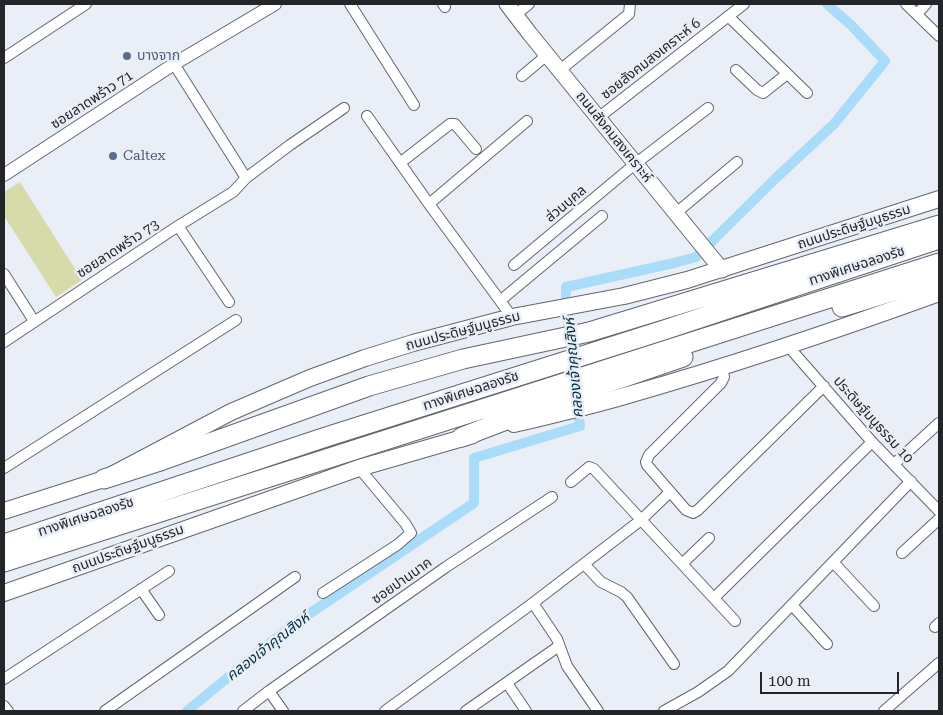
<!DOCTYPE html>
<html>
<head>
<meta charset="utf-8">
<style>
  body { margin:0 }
  #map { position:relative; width:943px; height:715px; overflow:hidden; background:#e9eef7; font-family:"Roboto Serif",serif }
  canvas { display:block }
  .frame { position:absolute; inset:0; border:5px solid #232529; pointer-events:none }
  .scale { position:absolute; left:760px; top:672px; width:139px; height:22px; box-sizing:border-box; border:2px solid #232529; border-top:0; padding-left:6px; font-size:15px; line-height:18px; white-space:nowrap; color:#232529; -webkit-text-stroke:4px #e9eef7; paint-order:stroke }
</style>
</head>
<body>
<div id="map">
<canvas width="943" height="715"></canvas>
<div class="frame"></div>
<div class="scale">100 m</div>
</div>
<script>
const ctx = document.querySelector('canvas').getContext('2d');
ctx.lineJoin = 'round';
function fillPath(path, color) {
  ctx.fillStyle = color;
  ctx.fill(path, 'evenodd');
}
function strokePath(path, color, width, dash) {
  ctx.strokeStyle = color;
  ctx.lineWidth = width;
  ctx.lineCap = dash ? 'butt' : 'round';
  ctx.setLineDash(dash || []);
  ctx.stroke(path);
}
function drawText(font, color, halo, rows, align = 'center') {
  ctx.font = font + ' "Roboto Serif","Noto Sans Thai",serif';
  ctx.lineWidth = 5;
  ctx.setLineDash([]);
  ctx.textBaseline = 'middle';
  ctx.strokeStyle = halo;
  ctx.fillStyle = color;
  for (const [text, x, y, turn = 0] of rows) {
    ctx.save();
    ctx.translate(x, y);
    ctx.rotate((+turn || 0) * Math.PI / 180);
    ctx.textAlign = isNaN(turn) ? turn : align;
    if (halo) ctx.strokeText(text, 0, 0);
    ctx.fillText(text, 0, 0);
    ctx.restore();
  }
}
const green = new Path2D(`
  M20,182L82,280L56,297L4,216V192Z`);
const canal = new Path2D(`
  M573,362C572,351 564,292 566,287L674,263L696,257L776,178L834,124L885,61L851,25L827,4
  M187,711L266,646L300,620L474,503V458L580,426L577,404`);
const minor = new Path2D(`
  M350,4L414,105
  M443,4L445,7
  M906,4L939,36
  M917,14L926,4
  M515,15L529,4
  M728,16L807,93
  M4,58L86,4
  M174,64L246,178
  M560,70L629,14L630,4
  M736,70L757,90L763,93L787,74
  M522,76L547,55
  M367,116L429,204L512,317
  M598,118L744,4
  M400,163L450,124H455L476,149
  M429,204L527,121
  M676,213L737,162
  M178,226L229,302
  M514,265L635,164L708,108
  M4,274L34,321
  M501,300L602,216
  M4,342L178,226L233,192L246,178L290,145L344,108
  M788,346L872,442L939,511
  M722,367L724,377L721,383L649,455L646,462L647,465L686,510L693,513L698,510L824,386
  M894,464L939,423
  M4,468L236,320
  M571,482L589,467L594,469L735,621
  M902,553L939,519
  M833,562L874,606
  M584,564L601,582L621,592L627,597L674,664
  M682,564L709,538
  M141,589L159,615
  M323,593L397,545L411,533L405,523L359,468
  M714,598L872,442
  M533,603L557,639L567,666L598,711
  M792,605L827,644
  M935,627L939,623
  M4,679L169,571
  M507,683L526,711
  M269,691L283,711
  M4,706L8,711
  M105,711L295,577
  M243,711L269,691L446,567L552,497
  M385,711L533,603L641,520L670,492
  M466,711L559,646
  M664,711L698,692L728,671L911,481
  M884,711L939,663`);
const tertiary = new Path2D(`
  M4,175L174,64L275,4`);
const secondary = new Path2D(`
  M507,4L530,34L722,270`);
const primary = new Path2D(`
  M514,424C552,415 591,406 628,395C733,365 837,330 939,293
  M4,511L104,479L231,412L310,378L365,358L413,343L512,317L624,296L687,280L939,199
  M4,593L359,468L473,435`);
const motorway = new Path2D(`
  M842,307L939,277
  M462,437L569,396L683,357
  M104,479L157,462L369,386L463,359L589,332L939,225
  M4,544L326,437L664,330L939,239
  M4,562L939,263`);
const markers = [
  [127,56,5,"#5c6f8a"],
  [113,156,5,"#5c6f8a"]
];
const serviceNames = [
  ["บางจาก",137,56],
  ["Caltex",123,156]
];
const streetNames = [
  ["ซอยสังคมสงเคราะห์ 6",651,59,-38],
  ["ซอยลาดพร้าว 71",92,100,-33],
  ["ถนนสังคมสงเคราะห์",614,137,51],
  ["ส่วนบุคล",566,204,-40],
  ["ถนนประดิษฐ์มนูธรรม",854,227,-18],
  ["ซอยลาดพร้าว 73",118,249,-33],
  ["ทางพิเศษฉลองรัช",857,266,-18],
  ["ถนนประดิษฐ์มนูธรรม",463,331,-15],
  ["ทางพิเศษฉลองรัช",471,391,-18],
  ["ประดิษฐ์มนูธรรม 10",873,420,48],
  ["ทางพิเศษฉลองรัช",86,517,-18],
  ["ถนนประดิษฐ์มนูธรรม",128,549,-20],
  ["ซอยปานนาค",402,581,-35]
];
const waterNames = [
  ["คลองเจ้าคุณสิงห์",574,368,-95],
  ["คลองเจ้าคุณสิงห์",268,647,-38]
];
fillPath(green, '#d7daa9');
strokePath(canal, '#a9dcf8', 10);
strokePath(minor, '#62666e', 12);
strokePath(tertiary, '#62666e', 14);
strokePath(secondary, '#62666e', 17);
strokePath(primary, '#62666e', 18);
strokePath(motorway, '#62666e', 21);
strokePath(minor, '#fff', 10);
strokePath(tertiary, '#fff', 12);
strokePath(secondary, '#fff', 15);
strokePath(primary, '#fff', 16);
strokePath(motorway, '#fff', 19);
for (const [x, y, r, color] of markers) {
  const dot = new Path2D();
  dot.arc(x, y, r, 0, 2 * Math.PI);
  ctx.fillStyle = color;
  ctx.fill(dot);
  strokePath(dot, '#e9eef7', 2);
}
drawText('14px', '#4e5e75', '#e9eef7', serviceNames, 'left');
drawText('14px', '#232529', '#e9eef7', streetNames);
drawText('italic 15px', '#053145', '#e9eef7', waterNames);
</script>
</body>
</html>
